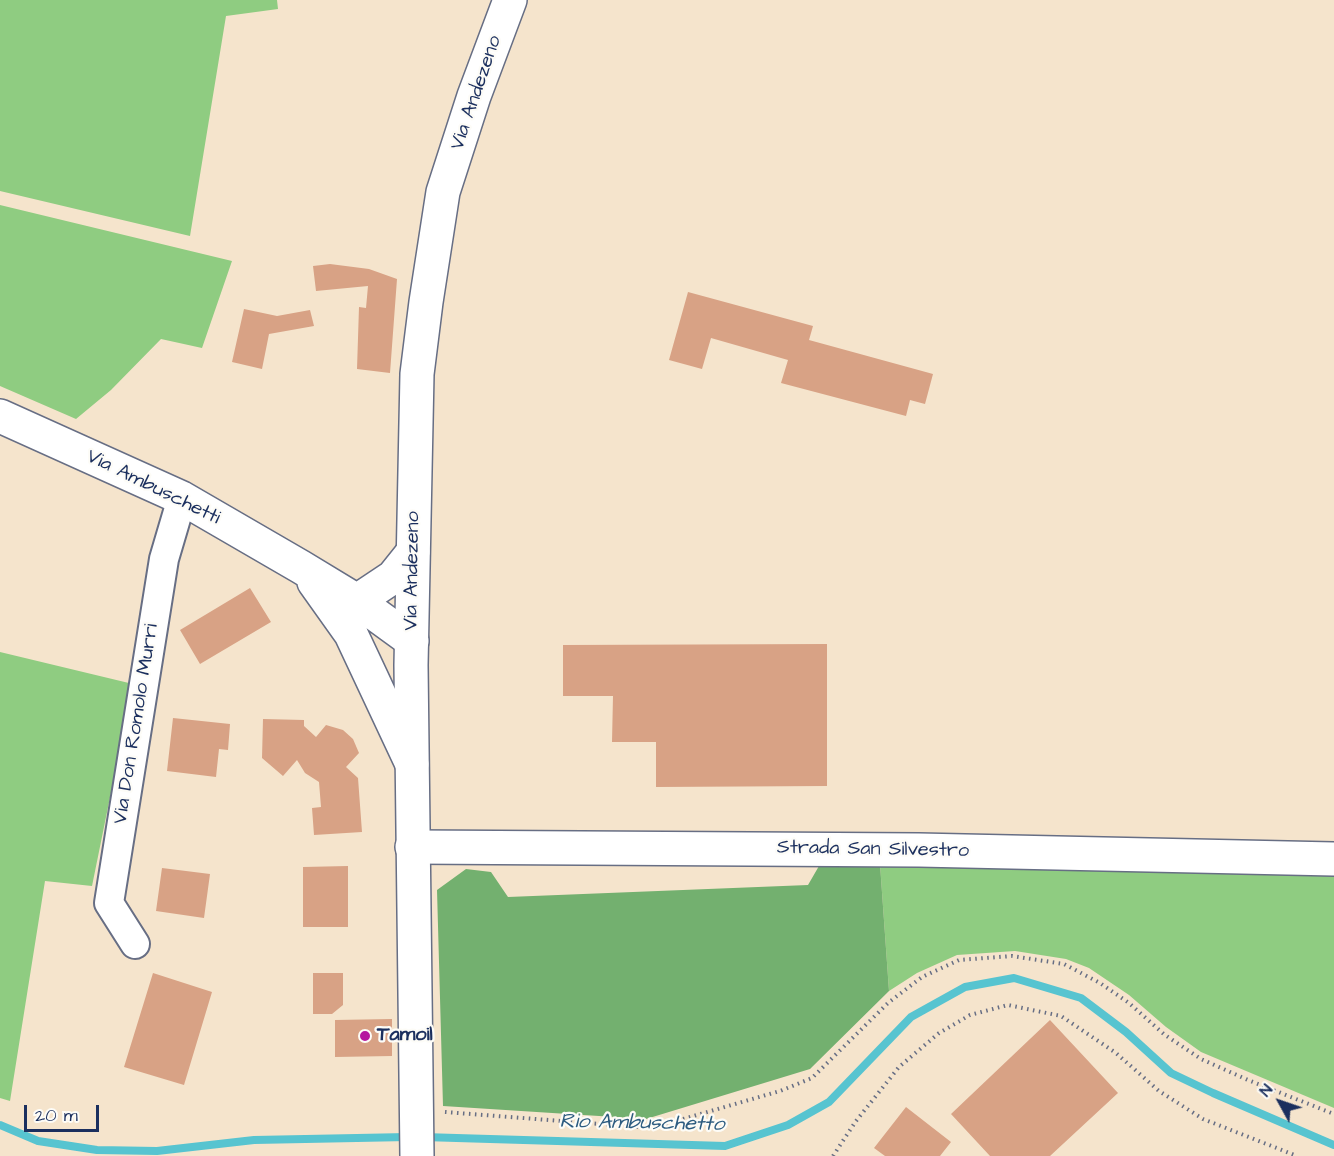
<!DOCTYPE html>
<html>
<head>
<meta charset="utf-8">
<style>
  body { margin:0 }
  #map { position:relative; width:1334px; height:1156px; overflow:hidden; background:#f5e4cc; font-family:"Architects Daughter",sans-serif }
  canvas { display:block }
  .north { position:absolute; left:1250px; top:1072px; width:60px; height:60px; -webkit-text-stroke:4px #fdfcf7; paint-order:stroke; rotate:310deg; font-size:16px; font-weight:700; line-height:24px; text-align:center; color:#1b2f5e }
  .north::after { content:''; display:block; margin:auto; width:21px; height:27px; background:#1b2f5e; clip-path:polygon(50% 0,100% 100%,50% 72%,0 100%) }
  .scale { position:absolute; left:24px; top:1105px; width:75px; height:27px; box-sizing:border-box; border:3px solid #1b2f5e; border-top:0; padding-left:8px; font-size:18px; line-height:21px; white-space:nowrap; color:#1b2f5e; -webkit-text-stroke:4px #fdfcf7; paint-order:stroke }
</style>
</head>
<body>
<div id="map">
<canvas width="1334" height="1156"></canvas>
<div class="north">N</div>
<div class="scale">20 m</div>
</div>
<script>
const ctx = document.querySelector('canvas').getContext('2d');
ctx.lineJoin = 'round';
function fillPath(path, color) {
  ctx.fillStyle = color;
  ctx.fill(path, 'evenodd');
}
function strokePath(path, color, width, dash) {
  ctx.strokeStyle = color;
  ctx.lineWidth = width;
  ctx.lineCap = dash ? 'butt' : 'round';
  ctx.setLineDash(dash || []);
  ctx.stroke(path);
}
function drawText(font, color, halo, rows, align = 'center') {
  ctx.font = font + ' "Architects Daughter",sans-serif';
  ctx.lineWidth = 4.5;
  ctx.setLineDash([]);
  ctx.textBaseline = 'middle';
  ctx.strokeStyle = halo;
  ctx.fillStyle = color;
  for (const [text, x, y, turn = 0] of rows) {
    ctx.save();
    ctx.translate(x, y);
    ctx.rotate((+turn || 0) * Math.PI / 180);
    ctx.textAlign = isNaN(turn) ? turn : align;
    if (halo) ctx.strokeText(text, 0, 0);
    ctx.fillText(text, 0, 0);
    ctx.restore();
  }
}
const green = new Path2D(`
  M0,0H277L278,9L226,16L190,236L0,191Z
  M0,205L232,261L202,348L161,339L111,390L76,419L0,386Z
  M0,652L133,684L92,886L45,881L10,1101L0,1098Z
  M880,864L1334,871V1108L1201,1052L1166,1027L1129,995L1089,968L1066,959L1015,951L957,955L917,973L889,991Z`);
const forest = new Path2D(`
  M880,864L889,991L810,1069L646,1119L443,1106L437,890L466,869L491,872L508,897L808,885L819,866Z`);
const stream = new Path2D(`
  M0,1125L38,1141L97,1150L157,1151L254,1140L408,1137
  M423,1137L725,1146L788,1125L829,1102L911,1017L965,987L1014,978L1081,998L1126,1032L1171,1073L1213,1093L1334,1145`);
const building = new Path2D(`
  M330,264L369,269L397,279L390,373L357,369L359,307L366,308L368,286L316,291L313,266Z
  M688,292L813,326L809,340L933,374L925,404L910,400L906,416L781,383L788,360L711,338L702,369L669,360Z
  M244,309L277,316L310,310L314,326L269,334L262,369L232,362Z
  M250,588L271,622L200,664L180,630Z
  M827,644V786L656,787V742H612L613,696H563V645Z
  M173,718L230,724L228,750L219,749L216,777L167,771Z
  M263,719L304,720V726L316,737L326,725L343,730L353,739L359,753L346,767L358,778L362,832L314,835L312,808L321,807L319,782L305,773L297,760L283,776L262,758Z
  M348,866V927H303V867Z
  M162,868L210,874L204,918L156,911Z
  M153,973L212,992L184,1085L124,1067Z
  M313,973H343V1005L332,1014H313Z
  M392,1019V1056L335,1057V1020Z
  M1050,1020L1118,1093L1050,1156H990L951,1114Z
  M906,1107L951,1142L940,1156H885L874,1148Z`);
const path = new Path2D(`
  M445,1112L652,1128L780,1091L812,1078L888,1003L922,977L959,960L1012,956L1064,964L1100,983L1129,1003L1165,1035L1201,1059L1248,1080L1334,1114
  M833,1156L856,1121L899,1067L939,1033L970,1015L1008,1005L1061,1016L1116,1053L1159,1091L1203,1119L1297,1156`);
const minor = new Path2D(`
  M135,944L109,903L164,559L182,498`);
const tertiary = new Path2D(`
  M0,416L182,498L301,567L357,601L412,641
  M314,582L351,634L412,764
  M357,601L393,577L413,552
  M412,847L919,850L1334,859`);
const secondary = new Path2D(`
  M417,1156L411,665L417,374L426,302L443,192L474,96L510,0`);
const markers = [
  [365,1036,6,"#b5179e"]
];
const streetNames = [
  ["Via Andezeno",477,93,-71],
  ["Via Ambuschetti",153,488,26],
  ["Via Andezeno",413,571,-89],
  ["Via Don Romolo Murri",137,724,-81],
  ["Strada San Silvestro",873,850,1]
];
const poiNames = [
  ["Tamoil",377,1036]
];
const waterNames = [
  ["Rio Ambuschetto",642,1124,1]
];
fillPath(green, '#8fcc81');
fillPath(forest, '#73b06f');
strokePath(stream, '#57c4d0', 8);
fillPath(building, '#d8a285');
strokePath(minor, '#676e84', 32);
strokePath(tertiary, '#676e84', 36);
strokePath(secondary, '#676e84', 36);
strokePath(path, '#676e84', 4, [1.5, 4.5]);
strokePath(minor, '#fff', 28);
strokePath(tertiary, '#fff', 33);
strokePath(secondary, '#fff', 33);
for (const [x, y, r, color] of markers) {
  const dot = new Path2D();
  dot.arc(x, y, r, 0, 2 * Math.PI);
  ctx.fillStyle = color;
  ctx.fill(dot);
  strokePath(dot, '#fdfcf7', 2);
}
drawText('20px', '#1b2f5e', '#fdfcf7', streetNames);
drawText('bold 20px', '#1b2f5e', '#fdfcf7', poiNames, 'left');
drawText('italic 21px', '#2d5c80', '#fdfcf7', waterNames);
</script>
</body>
</html>
